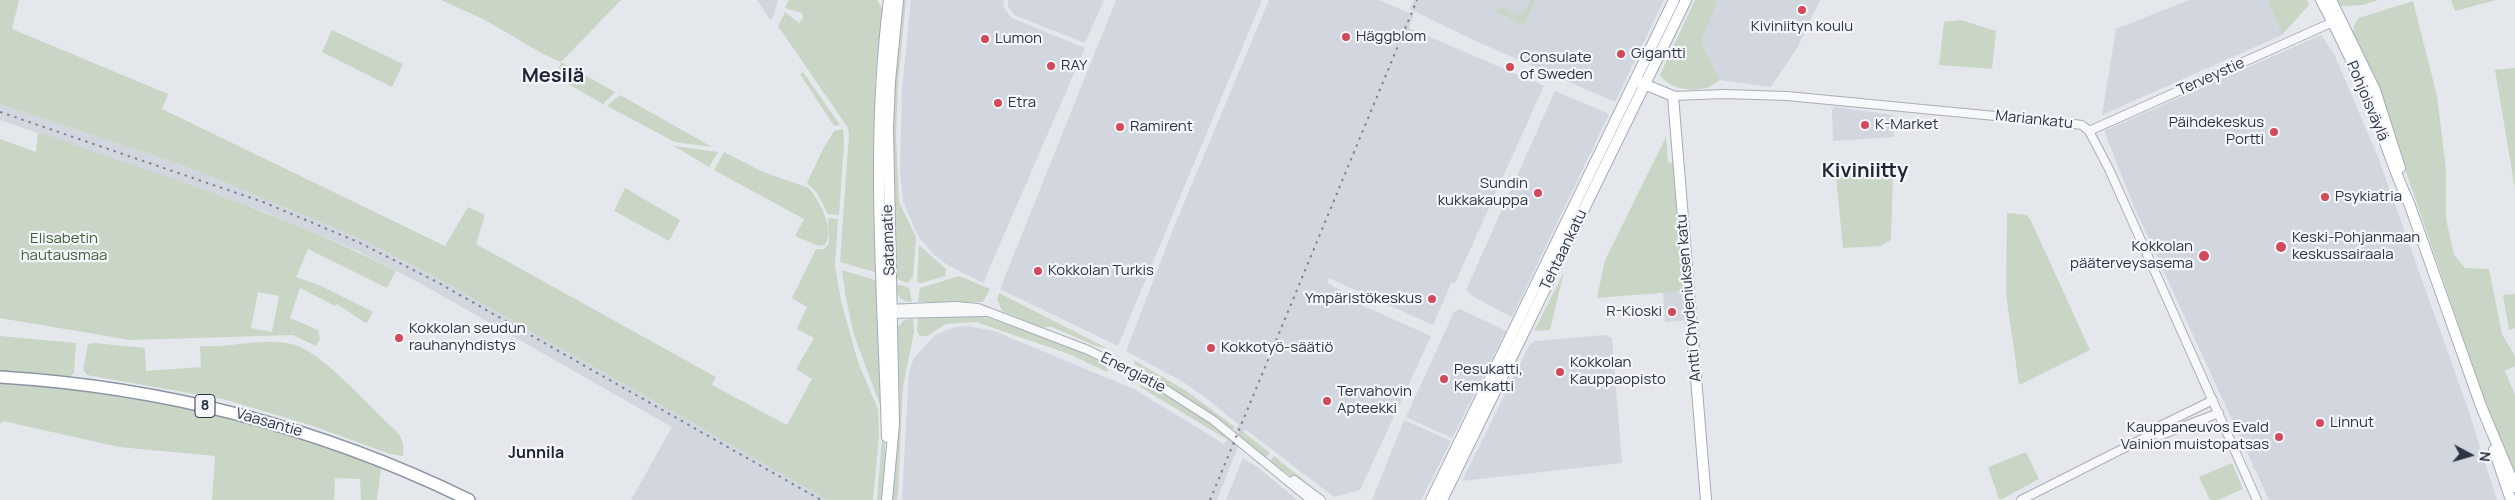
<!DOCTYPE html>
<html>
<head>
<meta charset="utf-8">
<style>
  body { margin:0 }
  #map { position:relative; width:2515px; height:500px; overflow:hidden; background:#e4e7ec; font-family:Manrope,sans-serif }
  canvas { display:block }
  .north { position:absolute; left:2445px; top:430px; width:50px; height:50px; -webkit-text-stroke:4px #f4f6f9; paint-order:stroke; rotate:96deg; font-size:14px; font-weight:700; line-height:20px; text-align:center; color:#2b3445 }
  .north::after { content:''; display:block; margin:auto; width:18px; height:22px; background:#2b3445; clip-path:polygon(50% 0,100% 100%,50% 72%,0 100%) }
</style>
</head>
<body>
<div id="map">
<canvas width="2515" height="500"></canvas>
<div class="north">N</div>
</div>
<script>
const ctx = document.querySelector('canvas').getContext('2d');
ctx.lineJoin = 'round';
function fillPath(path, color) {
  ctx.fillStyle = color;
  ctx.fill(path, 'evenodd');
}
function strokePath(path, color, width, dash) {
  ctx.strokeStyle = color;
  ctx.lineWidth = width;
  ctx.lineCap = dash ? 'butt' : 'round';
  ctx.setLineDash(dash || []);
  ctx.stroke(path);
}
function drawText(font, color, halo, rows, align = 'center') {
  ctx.font = font + ' Manrope,sans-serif';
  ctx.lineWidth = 4.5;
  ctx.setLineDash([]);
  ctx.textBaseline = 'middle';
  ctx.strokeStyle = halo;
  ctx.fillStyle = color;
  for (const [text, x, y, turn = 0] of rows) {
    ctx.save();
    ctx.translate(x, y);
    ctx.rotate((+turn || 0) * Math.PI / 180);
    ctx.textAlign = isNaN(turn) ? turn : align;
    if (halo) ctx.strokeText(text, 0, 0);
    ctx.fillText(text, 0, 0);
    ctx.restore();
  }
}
const built = new Path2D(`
  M757,0H778L773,18L770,20Z
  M911,0H1003L1004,8L1012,18L1085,48L983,283L949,266L933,254L918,236L903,201L900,170L902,90Z
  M1008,0H1104L1085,43L1014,15L1008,6Z
  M1116,0H1262L1118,346L1000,289Z
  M1269,0H1379L1414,15L1409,28L1544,86L1455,283H1451L1433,325L1329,278L1327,283L1362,301L1361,305L1431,336L1360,490L1334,497L1245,429L1217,500H902L909,371L914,358L935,335L955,327L966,326L994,331L1134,389L1224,444L1239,425L1210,401L1185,383L1126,351L1174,227Z
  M1414,0H1664L1615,102L1469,38L1410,9Z
  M1718,0H1820L1797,48L1771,87L1720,80L1701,42Z
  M2189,0H2267L2282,35L2102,115L2116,29Z
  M2321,35L2334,54L2378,157L2466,403L2497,500H2269L2135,209L2104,131Z
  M1555,91L1609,114L1512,317L1472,296L1466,290Z
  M0,104L185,166L364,240L439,279L828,500H631L672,427L425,286L358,251L265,212L0,120Z
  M1835,107L1893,115L1894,137L1833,141L1832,110Z
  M1685,291L1688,320L1665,322L1663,292Z
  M1460,309L1506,331L1452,438L1406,417L1454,312Z
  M1605,335L1612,338L1622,463L1462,481L1530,344L1535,341Z
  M1404,420L1451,441L1421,500H1372Z
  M1243,458L1260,469L1297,500H1226Z`);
const green = new Path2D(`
  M0,0H19L12,29L168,94L162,109L445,246L468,207L485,215L476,244L716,377L712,385L787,425L812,379L796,369L814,338L797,329L807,307L792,298L816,249H824L829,243L828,218L838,219L835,265L841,301L858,362L878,409L879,436L873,500H828L439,279L364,240L185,166L0,104Z
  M441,0H621L561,62L615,92L603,104L570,85L554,81L561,62L543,54L485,20Z
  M789,0H877L883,10L875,80L878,273L840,262L849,135L848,128L778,26L785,12L799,23L803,18L802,13L785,8Z
  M901,0H906L898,83L896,136L899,202L916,237L913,277L907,283L895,278L891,135Z
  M1530,0H1535L1524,25L1496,12L1499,6L1519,16L1523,9L1526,10Z
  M1695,0H1718L1701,42L1720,80C1716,83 1710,87 1706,88C1690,92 1668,88 1660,75Z
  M2267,0H2307L2309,5L2282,35Z
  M2337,0H2378L2363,5L2339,6Z
  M2451,0H2496L2455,11Z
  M2413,1L2437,96L2446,169V219L2454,255L2465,268L2489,269L2502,334L2515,356V366L2505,371L2515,395V478L2491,419L2403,163L2353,35L2354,25L2359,18Z
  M1961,20L1996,31L1992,69L1939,65L1944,22Z
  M332,30L403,64L392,87L322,52Z
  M2515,68V189L2495,70Z
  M803,72L840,125L834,126L800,74Z
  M620,95L712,147L675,142L607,106Z
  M843,129L844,143L839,215L828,214L817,193L807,183L823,149L834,131Z
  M38,132C158,175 282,212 396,271L387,288L308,249L296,277L321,286L373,312L367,323L364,322L337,304L335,306L300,288L290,318L318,330L320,339L316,346L293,335L130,340L0,318V139L36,152ZM258,292L279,296L272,332L251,328Z
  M1666,137L1668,162L1674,164L1685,291L1597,298L1605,260Z
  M674,146L718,152L709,167Z
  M724,152L763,172L809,188C820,202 835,228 825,245L819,246L795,236L804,219L714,170Z
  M1893,171L1891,240L1881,246L1843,248L1836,177Z
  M625,188L680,220L669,241L614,211Z
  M2007,213L2027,215L2031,221L2090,350L2019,385L2006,294Z
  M919,245L946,269L945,276L922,283L917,282Z
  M842,270L878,281L885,451L883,500H877L882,438L881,408L854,335L846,299Z
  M1564,272L1550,330L1534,331Z
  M959,276L990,289L983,302H918L920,288Z
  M901,285L909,288L912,302C901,301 897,297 895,286Z
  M999,293L1093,341L1107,348L1098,347L1052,327H1041L1002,311L997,299Z
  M2515,294V328L2509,330L2503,295Z
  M934,316H976L988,318C1009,325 1101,354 1108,370L1107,372L1069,354L976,322L946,324L927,336H920L917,331L918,318Z
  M913,318L914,332L903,387L898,492L897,500H891L899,407L898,327L903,321Z
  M0,336L76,343L74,373L70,377L0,372Z
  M94,343L145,348L146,371L201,367L200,346C230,348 263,337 292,344C320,350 369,406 392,427C401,436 405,442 403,456L390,454L313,426L223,399L87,375L83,370L88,344Z
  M1135,361L1185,390L1235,427L1233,430L1199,405L1134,364Z
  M0,383C129,389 261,419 381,467L377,500H361L360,479L335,478L334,500H212L215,456L119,447L3,421L0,424Z
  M1140,385C1178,399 1200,416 1233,438L1231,442L1140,387Z
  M1241,430L1270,453L1265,459L1238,437Z
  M2026,452L2039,479L2002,499H1999L1988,467Z
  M1274,456L1321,494L1318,496L1270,461Z
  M2232,463L2243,489L2218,500H2210L2199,477Z`);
const minor = new Path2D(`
  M1673,96L1724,94L1787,96L2058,122L2082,125L2089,131L2109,169L2257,500
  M2089,131L2333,22
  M888,309L955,306L978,308L1088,350L1160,386L1213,420L1311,500
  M889,314L986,312
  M2152,434L2161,435L2219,413
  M1294,480L1321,500
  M2021,500L2152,434L2158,427L2213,400`);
const major = new Path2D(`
  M2321,0C2342,39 2361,80 2377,121C2388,149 2396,176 2409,203L2481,406L2515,487
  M2331,0L2375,90L2400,168
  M1639,82L1673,96L1706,500
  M887,437C883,291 870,145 889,0
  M2494,450L2511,500
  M887,500L894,424L888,128L890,81L898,0
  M1431,500L1674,0
  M1442,500L1686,0`);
const highway = new Path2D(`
  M0,377C163,387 322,428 469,500`);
const rail = new Path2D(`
  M0,112L263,202L358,242L437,282L821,500
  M1210,500L1417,0`);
const markers = [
  [1802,10,5,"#d1495b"],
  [1346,37,5,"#d1495b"],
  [985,39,5,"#d1495b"],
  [1621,54,5,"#d1495b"],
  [1051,66,5,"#d1495b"],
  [1510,67,5,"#d1495b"],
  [998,103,5,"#d1495b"],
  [1865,125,5,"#d1495b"],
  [1120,127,5,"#d1495b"],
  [2274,132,5,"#d1495b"],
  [1538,193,5,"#d1495b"],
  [2325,197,5,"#d1495b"],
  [2281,247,6,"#d1495b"],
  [2204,256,6,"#d1495b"],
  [1038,271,5,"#d1495b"],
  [1432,299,5,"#d1495b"],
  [1672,312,5,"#d1495b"],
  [399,338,5,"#d1495b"],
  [1211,348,5,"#d1495b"],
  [1560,372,5,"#d1495b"],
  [1444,379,5,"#d1495b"],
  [1327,401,5,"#d1495b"],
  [2320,423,5,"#d1495b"],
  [2279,437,5,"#d1495b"]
];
const shields = [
  [205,406,20]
];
const shieldNames = [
  ["8",205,406]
];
const poiNames = [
  ["Kiviniityn koulu",1802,27,"center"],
  ["Häggblom",1356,37],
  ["Lumon",995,39],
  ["Gigantti",1631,54],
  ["Consulate",1520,58],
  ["of Sweden",1520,75],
  ["RAY",1061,66],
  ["Etra",1008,103],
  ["Päihdekeskus",2264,123,"right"],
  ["Portti",2264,140,"right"],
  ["K-Market",1875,125],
  ["Ramirent",1130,127],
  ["Sundin",1528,184,"right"],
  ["kukkakauppa",1528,201,"right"],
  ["Psykiatria",2335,197],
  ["Keski-Pohjanmaan",2292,238],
  ["keskussairaala",2292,255],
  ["Kokkolan",2193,247,"right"],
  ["pääterveysasema",2193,264,"right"],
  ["Kokkolan Turkis",1048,271],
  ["Ympäristökeskus",1422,299,"right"],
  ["R-Kioski",1662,312,"right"],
  ["Kokkolan seudun",409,329],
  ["rauhanyhdistys",409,346],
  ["Kokkotyö-säätiö",1221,348],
  ["Kokkolan",1570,363],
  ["Kauppaopisto",1570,380],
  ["Pesukatti,",1454,370],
  ["Kemkatti",1454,387],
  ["Tervahovin",1337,392],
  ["Apteekki",1337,409],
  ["Linnut",2330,423],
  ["Kauppaneuvos Evald",2269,428,"right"],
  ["Vainion muistopatsas",2269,445,"right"]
];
const streetNames = [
  ["Terveystie",2211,77,-24],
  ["Pohjoisväylä",2367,101,67],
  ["Mariankatu",2034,120,6],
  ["Satamatie",889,240,-92],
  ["Tehtaankatu",1564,250,-64],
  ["Antti Chydeniuksen katu",1689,298,-95],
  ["Energiatie",1133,373,27],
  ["Vaasantie",269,423,16]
];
const parkNames = [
  ["Elisabetin",64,239],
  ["hautausmaa",64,256]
];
const neighbourhoodNames = [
  ["Junnila",536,454]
];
const districtNames = [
  ["Mesilä",553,76],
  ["Kiviniitty",1865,171]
];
fillPath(built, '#d2d6de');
fillPath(green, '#c9d6c5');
strokePath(minor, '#a9aeb7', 10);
strokePath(major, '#a3abb8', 12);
strokePath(highway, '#8b94a3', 14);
strokePath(minor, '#f7f8fa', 8);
strokePath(major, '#fff', 10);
strokePath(highway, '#fff', 11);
strokePath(rail, '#7d8696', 2, [2.5, 5]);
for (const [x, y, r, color] of markers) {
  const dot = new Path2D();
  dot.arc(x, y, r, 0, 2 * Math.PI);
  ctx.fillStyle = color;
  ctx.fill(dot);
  strokePath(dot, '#f4f6f9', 2);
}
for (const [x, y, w] of shields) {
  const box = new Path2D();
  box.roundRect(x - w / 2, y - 11.5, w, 23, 4);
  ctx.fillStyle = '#f4f6f9';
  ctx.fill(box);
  strokePath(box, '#2b3445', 1);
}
drawText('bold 14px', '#2b3445', null, shieldNames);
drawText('15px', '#2b3445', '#f4f6f9', poiNames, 'left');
drawText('15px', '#2b3445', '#f4f6f9', streetNames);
drawText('15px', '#3f6138', '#f4f6f9', parkNames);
drawText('bold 16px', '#1d2536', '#f4f6f9', neighbourhoodNames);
drawText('bold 20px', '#1d2536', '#f4f6f9', districtNames);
</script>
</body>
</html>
